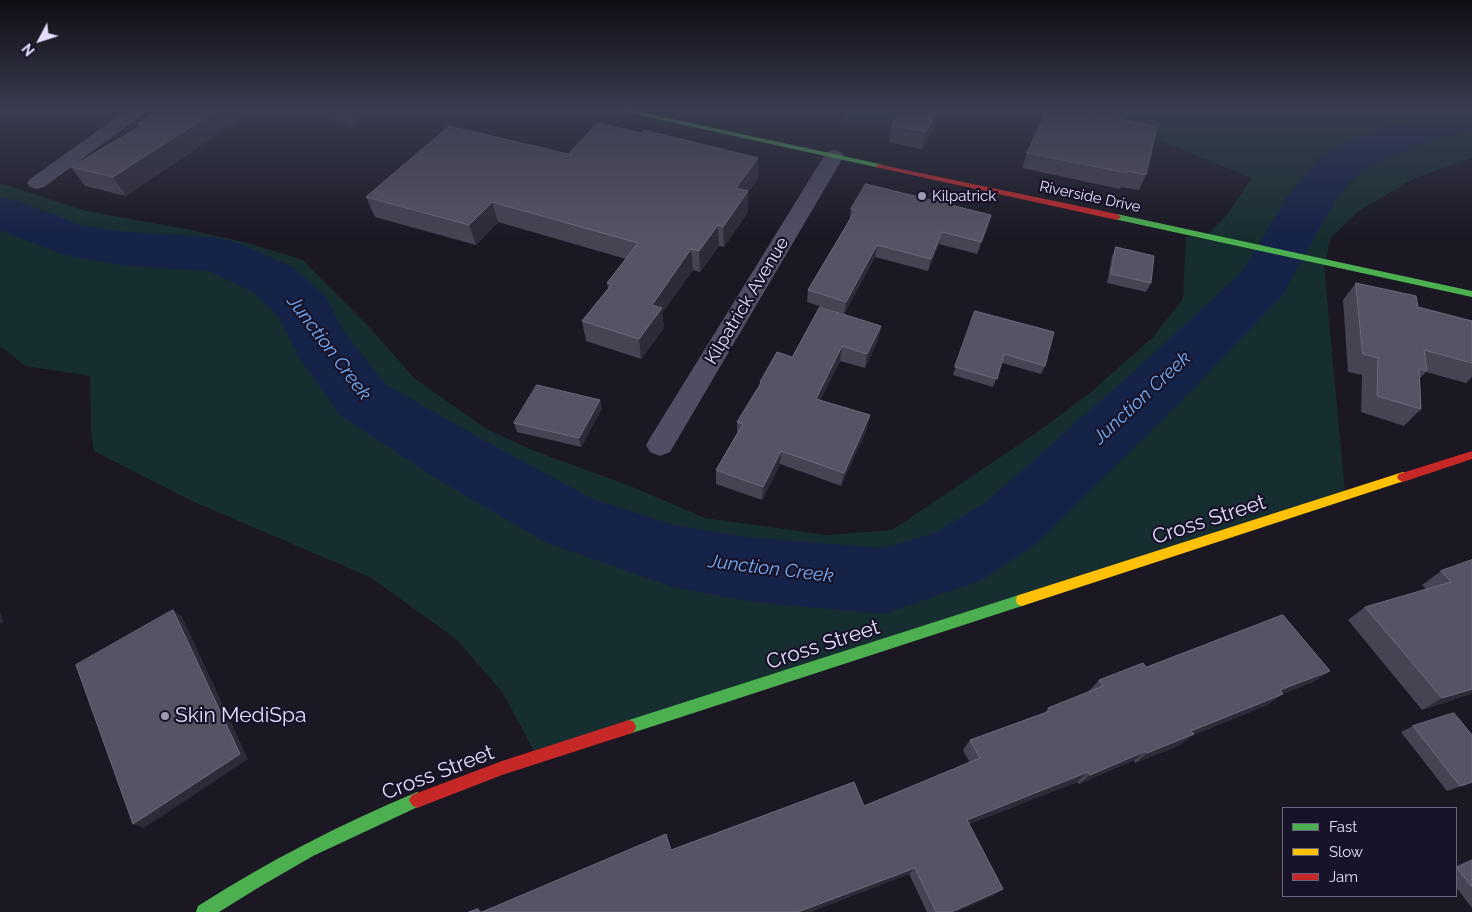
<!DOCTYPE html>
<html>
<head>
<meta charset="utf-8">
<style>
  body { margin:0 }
  #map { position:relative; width:1472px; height:912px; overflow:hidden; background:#1b1824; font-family:Raleway,sans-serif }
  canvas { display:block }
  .legend { position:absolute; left:1282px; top:807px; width:175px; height:90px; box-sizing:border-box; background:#191329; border:1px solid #6a647d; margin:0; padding:6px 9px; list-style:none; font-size:15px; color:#e4defc }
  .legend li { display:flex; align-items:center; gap:10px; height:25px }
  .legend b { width:25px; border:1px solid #6a647d }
  .north { position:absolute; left:15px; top:15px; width:50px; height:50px; -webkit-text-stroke:4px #191329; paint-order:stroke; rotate:230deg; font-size:14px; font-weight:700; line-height:20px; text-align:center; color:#e4defc }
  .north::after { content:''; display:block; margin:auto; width:18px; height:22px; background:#e4defc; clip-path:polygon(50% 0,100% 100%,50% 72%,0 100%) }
</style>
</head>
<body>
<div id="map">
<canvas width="1472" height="912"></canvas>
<ul class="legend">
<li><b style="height:6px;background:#4caf50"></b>Fast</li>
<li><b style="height:6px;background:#ffc107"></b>Slow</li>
<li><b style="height:6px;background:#c62828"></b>Jam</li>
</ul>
<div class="north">N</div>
</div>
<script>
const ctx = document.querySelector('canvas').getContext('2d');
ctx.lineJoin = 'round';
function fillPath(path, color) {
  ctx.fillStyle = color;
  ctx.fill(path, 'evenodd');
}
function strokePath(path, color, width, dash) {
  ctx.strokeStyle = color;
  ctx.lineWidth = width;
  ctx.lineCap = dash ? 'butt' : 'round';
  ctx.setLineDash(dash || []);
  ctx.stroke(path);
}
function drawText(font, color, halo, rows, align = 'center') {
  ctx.font = font + ' Raleway,sans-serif';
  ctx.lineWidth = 4.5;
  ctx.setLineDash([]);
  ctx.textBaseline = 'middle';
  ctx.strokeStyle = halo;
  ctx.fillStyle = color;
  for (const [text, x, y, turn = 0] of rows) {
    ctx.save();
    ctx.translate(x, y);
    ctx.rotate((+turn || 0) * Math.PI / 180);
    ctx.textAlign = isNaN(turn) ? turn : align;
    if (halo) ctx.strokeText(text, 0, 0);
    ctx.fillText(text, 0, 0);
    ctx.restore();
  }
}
const green = new Path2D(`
  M840,109H1472V158L1415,178L1360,210L1331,238L1324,265L1345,493L535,753L503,693L456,639L370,577L190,500L94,451L91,429L90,376L25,366L0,346V183L86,211L186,229L248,243L303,260L372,330L414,378L485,428L532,450L630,486L705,518L827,535L892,530L1039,431L1090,393L1153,337L1183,299L1186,236L1203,239L1226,216L1252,178L1156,139L1040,113L997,117L948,119L898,113L889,125L845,123Z`);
const river = new Path2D(`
  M1444,109H1472V131L1441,137L1382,160L1355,177L1336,199L1282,296L1184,398L1036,544L982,580L884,614L753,602L673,587L547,543L437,479L341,416L299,358L280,319L255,293L209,271L128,266L74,257L56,252L0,230V197L18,201L83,226L128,232L219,238L238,243L293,267L325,296L345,333L385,384L485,441L593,499L673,525L753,538L884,548L935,533L986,502L1140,366L1243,271L1289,194L1321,157L1350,140L1415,116Z`);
const street = new Path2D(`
  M128,109H150L44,187L37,189L30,187L27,183L30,179Z
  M834,150L841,152L844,156L670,452L660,456L650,452L646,445L650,438L824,156L827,152Z`);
const fast = new Path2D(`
  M611,109H626L880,164L884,166L880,168Z
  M1117,214L1472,291V297L1114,219V215Z
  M1022,594L1027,596L1028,600L1027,604L1022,606L629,734L624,732L622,727L624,722L629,720Z
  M417,792L422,795L425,800L422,805L313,856L261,886L219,912H196L198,906C268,861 341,824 417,792Z`);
const slow = new Path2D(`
  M1403,472L1407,474L1409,477L1407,480L1022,606L1017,604L1016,600L1017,596L1022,594Z`);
const jam = new Path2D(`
  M877,164L1117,214L1121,217L1117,220L880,168H877Z
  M1472,451V459L1403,482L1399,480L1397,477L1399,474Z
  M629,720L634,722L636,727L634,732L629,734L502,775L417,808L412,805L409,800L412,795L502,761Z`);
const wall = new Path2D(`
  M163,109L126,196L85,186L71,167L140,127L138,124Z
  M298,109H376L355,124Z
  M902,109H939L936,124L922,149L889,142L892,125Z
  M1048,109L1146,175L1139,190L1121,187L1120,189L1022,168L1027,153Z
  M641,133L758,158V178L748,192V212L724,247L719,246L700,272L693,270L662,313L664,328L641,359L586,341L582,321L608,289L607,283L626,259L498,222L476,245L375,217L366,197L568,154Z
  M851,209L991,215L988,227L977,254L939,244L928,271L875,257L844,314L807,302L808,290L849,221Z
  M1116,247L1151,283L1146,292L1107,283L1112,256Z
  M1356,283L1418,307L1472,321V377L1466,383L1426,372L1420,378L1421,409L1404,426L1361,412L1362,375L1348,372L1343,300Z
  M975,311L1045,366L1041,374L1002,363L993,387L953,375Z
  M881,326L878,340L865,368L840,361L820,400L867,429L841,486L780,464L762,500L716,484V470L737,433V422L759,386L760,382L792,357Z
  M600,400L602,408L581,447L517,432L514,423Z
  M1472,560L1470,694L1422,710L1348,620L1365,607L1426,589L1422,585L1441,571Z
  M1146,667L1330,671L1313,682L1282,694L1267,705L1193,735L1180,745L1135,763L1134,760L1079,784L1077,782L969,824L1003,889L994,895L956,912H927L909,874L810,912H469L478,909L483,912L671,850L864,806L970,763L963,750L970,740L1045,713L1048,708L1089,692V691L1099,680Z
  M1413,726L1472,735V783L1447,791L1401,732Z
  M1472,859V908L1456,887V866Z`);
const shadedWall = new Path2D(`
  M219,109H256L126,196L113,177Z
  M350,109H376L355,124Z
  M938,109H939L936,124L922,149L926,132Z
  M758,158V178L748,192V212L724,247L723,227L736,188Z
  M492,202L498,222L476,245L469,225Z
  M991,215L988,227L977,254L981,242Z
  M718,225L719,246L700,272L699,251Z
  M942,232L939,244L928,271L931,259Z
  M877,245L875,257L844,314L846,302Z
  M691,249L693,270L662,313L664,328L641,359L639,339L652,305Z
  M881,326L878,340L865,368L867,354Z
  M842,346L840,361L814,413L816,399Z
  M600,400L602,408L581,447L579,438Z
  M870,415L867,429L841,486L844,473Z
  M781,451L780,464L762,500L763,487Z
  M173,610L182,617L248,759L144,828L133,824Z
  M0,612L3,622L0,624Z
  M1330,671L1313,682L1264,701L1280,690Z
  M1472,689V693L1470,694L1422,710L1442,698Z
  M1283,694L1267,705L1193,735L1180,745L1135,763L1147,753L1191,731Z
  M1146,751L1134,760L1079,784L1090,775Z
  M1088,772L1077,782L960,828L967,820Z
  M1472,782V783L1447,791L1460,786Z
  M915,868L909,874L810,912H798Z
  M1003,889L994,895L956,912H951Z`);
const building = new Path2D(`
  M163,109H219L113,177L71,167L142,125L138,124Z
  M902,109H938L926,132L892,125Z
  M1048,109H1075L1157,127L1146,175L1127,171V173L1027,153Z
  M598,123L641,133L644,130L758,158L736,188L748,191L723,227L718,225L699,251L691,249L652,305L662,308L639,339L582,321L612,284L607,283L638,243L492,202L469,225L366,197L449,126L568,154Z
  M866,184L991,215L981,242L942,232L931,259L877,245L846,302L808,290L855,211L851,209Z
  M1116,247L1154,256L1151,283L1111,274Z
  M1356,283L1416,296L1418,307L1472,321V363L1424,350L1427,371L1419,369L1421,409L1377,396L1378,358L1363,354Z
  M820,307L881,326L867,354L842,346L816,399L870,415L844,473L781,451L763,487L716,470L743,424L737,422L761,383L760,382L777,352L792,357Z
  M975,311L1054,332L1045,366L1004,354L997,379L955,367Z
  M537,385L600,400L579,438L514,423Z
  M1472,560V689L1442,698L1365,607L1451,582L1441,571Z
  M173,610L240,754L133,824L76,665Z
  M1283,615L1330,671L1280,690L1283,694L1191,731L1194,734L1147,753L1146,751L1090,775L1088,772L967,820L1003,889L951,912H936L915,868L798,912H482L666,834L671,850L854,782L864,806L980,758L970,740L1050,711L1048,708L1103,686L1099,680L1143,663L1146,667Z
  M1454,713L1472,735V782L1460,786L1413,726Z
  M1472,861V887L1457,868Z
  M478,909L479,912H469Z`);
const markers = [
  [922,196,5,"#9e99b0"],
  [165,716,5,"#9e99b0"]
];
const farPoinames = [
  ["Kilpatrick",932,196]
];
const farStreetnames = [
  ["Riverside Drive",1090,197,12]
];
const streetNames = [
  ["Kilpatrick Avenue",747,301,-59]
];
const waterNames = [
  ["Junction Creek",329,348,53],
  ["Junction Creek",1142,398,-43],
  ["Junction Creek",771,569,7]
];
const nearStreetnames = [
  ["Cross Street",1209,520,-18],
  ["Cross Street",823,645,-18],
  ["Cross Street",438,773,-21]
];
const nearPoinames = [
  ["Skin MediSpa",175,716]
];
fillPath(green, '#172e30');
fillPath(river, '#152348');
fillPath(street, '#514e64');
fillPath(fast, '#4caf50');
fillPath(slow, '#ffc107');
fillPath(jam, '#c62828');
fillPath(wall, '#464352');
fillPath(shadedWall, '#2e2b38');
fillPath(building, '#575364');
strokePath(building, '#6d697c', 1);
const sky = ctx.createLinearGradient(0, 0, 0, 237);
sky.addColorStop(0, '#0f0d14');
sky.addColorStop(0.46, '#393d50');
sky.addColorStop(1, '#393d5000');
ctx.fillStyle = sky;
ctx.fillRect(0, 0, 1472, 237);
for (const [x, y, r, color] of markers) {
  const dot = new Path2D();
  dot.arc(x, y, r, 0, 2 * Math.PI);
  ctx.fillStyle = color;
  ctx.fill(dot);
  strokePath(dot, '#191329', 2);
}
drawText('15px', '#e4defc', '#191329', farPoinames, 'left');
drawText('15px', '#e4defc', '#191329', farStreetnames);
drawText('18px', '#e4defc', '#191329', streetNames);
drawText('italic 19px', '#74acf3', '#191329', waterNames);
drawText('21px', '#e4defc', '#191329', nearStreetnames);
drawText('21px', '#e4defc', '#191329', nearPoinames, 'left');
</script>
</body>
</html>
